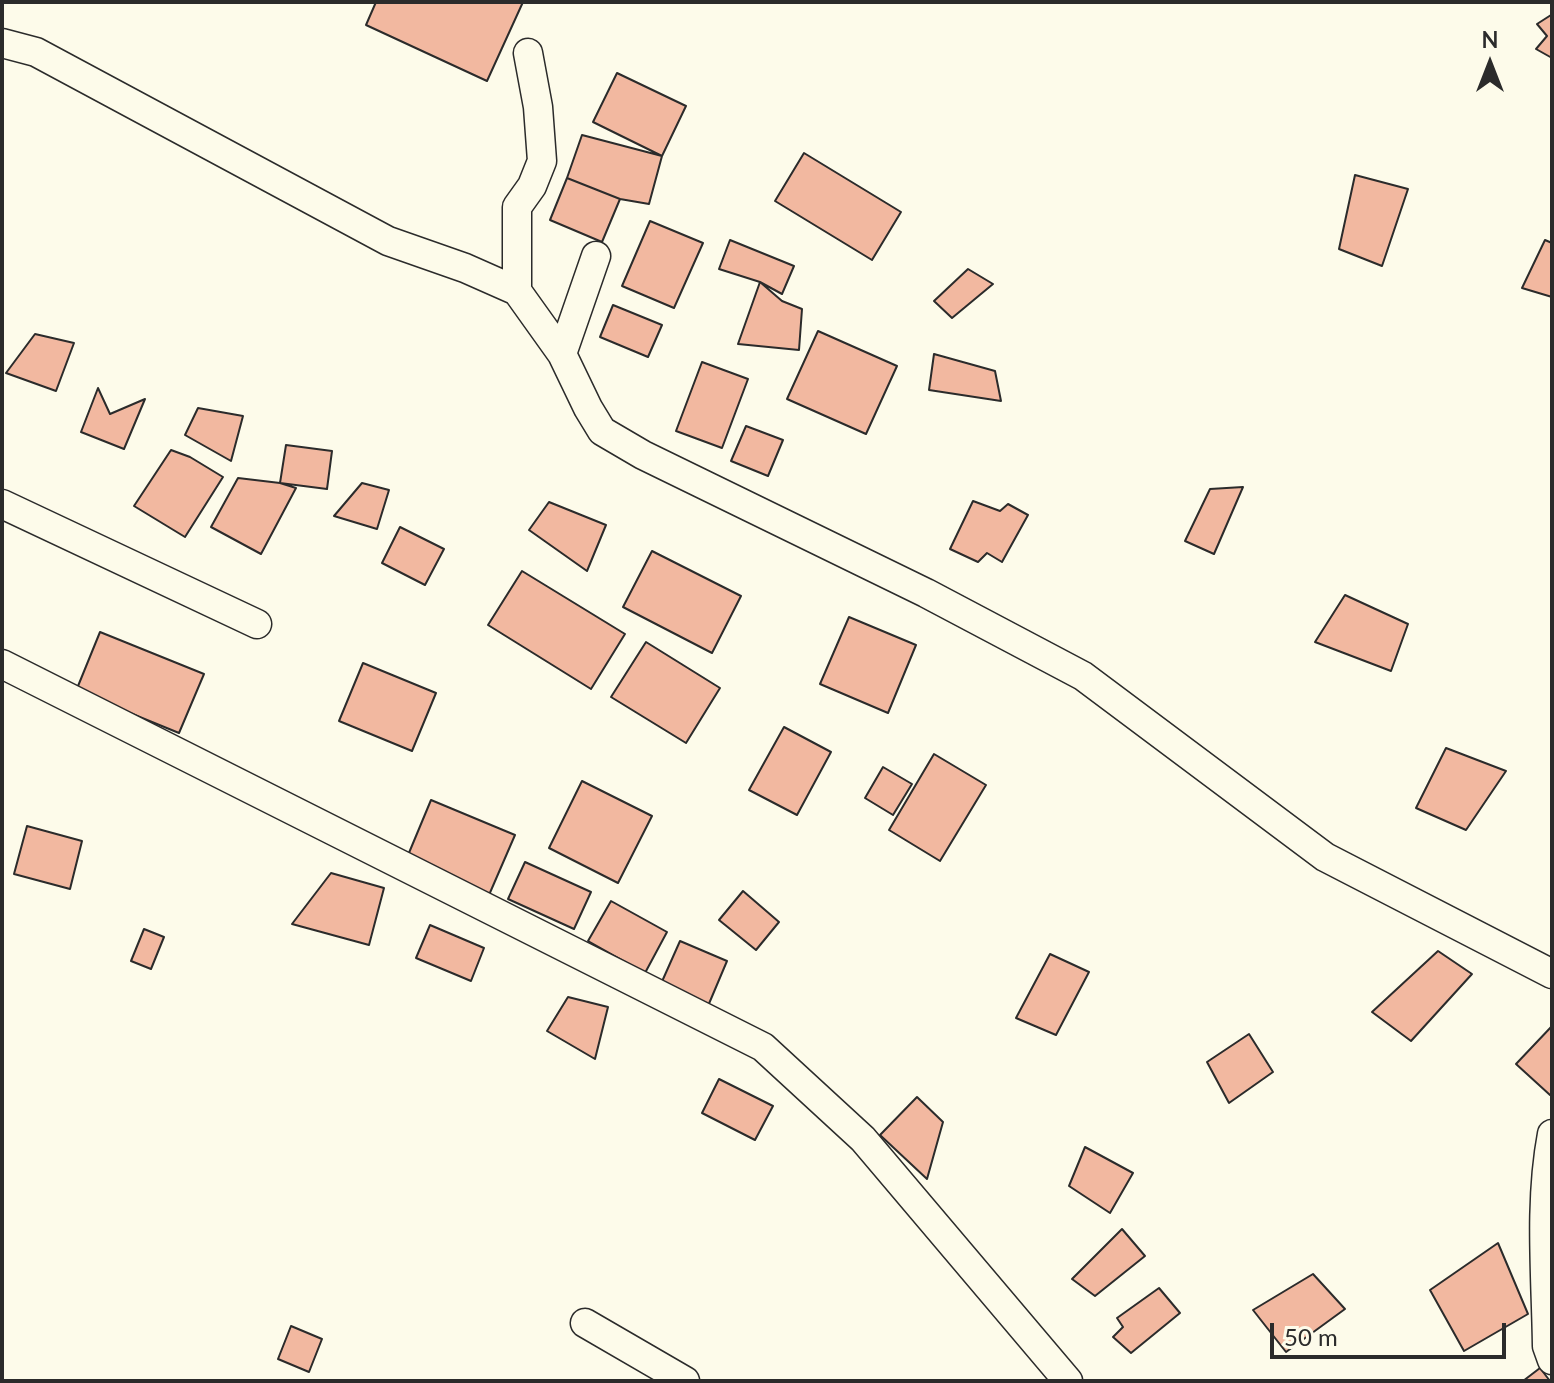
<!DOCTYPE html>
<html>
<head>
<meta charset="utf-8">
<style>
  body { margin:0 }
  #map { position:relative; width:1554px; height:1383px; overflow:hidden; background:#fdfbea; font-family:Lato,sans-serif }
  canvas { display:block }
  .frame { position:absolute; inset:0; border:4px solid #2b2b2b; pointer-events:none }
  .north { position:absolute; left:1450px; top:24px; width:80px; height:80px; -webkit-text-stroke:6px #fdfbea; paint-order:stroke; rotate:0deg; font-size:22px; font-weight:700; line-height:32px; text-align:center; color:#2b2b2b }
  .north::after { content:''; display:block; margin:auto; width:28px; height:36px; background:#2b2b2b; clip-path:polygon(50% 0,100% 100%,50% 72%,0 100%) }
  .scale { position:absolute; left:1270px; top:1323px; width:236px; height:36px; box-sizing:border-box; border:4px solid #2b2b2b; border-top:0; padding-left:10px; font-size:24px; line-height:28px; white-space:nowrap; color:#2b2b2b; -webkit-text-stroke:6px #fdfbea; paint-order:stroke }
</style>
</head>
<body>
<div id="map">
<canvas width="1554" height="1383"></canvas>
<div class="frame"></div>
<div class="north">N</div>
<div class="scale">50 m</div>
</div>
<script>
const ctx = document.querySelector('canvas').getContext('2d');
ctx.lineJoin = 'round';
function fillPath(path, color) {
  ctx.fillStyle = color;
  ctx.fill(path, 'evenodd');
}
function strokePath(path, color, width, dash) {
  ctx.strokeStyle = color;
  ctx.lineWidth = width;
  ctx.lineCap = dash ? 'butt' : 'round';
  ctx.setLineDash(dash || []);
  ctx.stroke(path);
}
const building = new Path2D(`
  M376,2H523L487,81L366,25Z
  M1551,15L1552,16V58L1536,49L1547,36L1537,24Z
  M617,73L686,106L662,156L593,122Z
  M582,135L662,156L649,204L620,199L567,178Z
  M804,153L901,212L872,260L775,201Z
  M1355,175L1408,189L1382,266L1339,249Z
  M567,178L620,199L602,242L550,220Z
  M650,221L703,243L674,308L622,286Z
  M730,240L794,266L782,294L760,282L719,269Z
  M1545,240L1552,243V297L1522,288Z
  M968,269L993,284L952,318L934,301Z
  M760,282L782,301L802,309L799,350L738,344Z
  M613,305L662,325L648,357L600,337Z
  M818,331L897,366L866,434L787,399Z
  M35,334L74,343L56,391L6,373Z
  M934,354L995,371L1001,401L929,390Z
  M702,362L748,379L722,448L676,431Z
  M98,388L110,414L145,399L124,449L81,432Z
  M198,408L243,416L231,461L185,435Z
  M746,426L783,440L768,476L731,461Z
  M286,445L332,451L327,489L280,483Z
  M171,450L190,457L223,477L185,537L134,506Z
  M238,478L280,483L296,488L261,554L211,527Z
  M362,483L389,490L377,529L334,516Z
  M1243,487L1214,554L1185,541L1210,489Z
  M973,501L1000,511L1008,504L1028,515L1002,562L987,553L978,562L950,549Z
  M549,502L606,525L587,571L529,530Z
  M400,527L444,549L425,585L382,563Z
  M652,551L741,596L712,653L623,607Z
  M522,571L625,634L591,689L488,625Z
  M1345,595L1408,624L1391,671L1315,642Z
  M849,617L916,645L888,713L820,684Z
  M100,632L204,674L179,733L76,691Z
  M646,642L720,688L686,743L611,697Z
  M363,663L436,693L412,751L339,721Z
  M784,727L831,752L797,815L749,790Z
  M1446,748L1506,771L1466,830L1416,808Z
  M934,754L986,785L940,861L889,830Z
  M883,767L912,784L893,815L865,798Z
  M582,781L652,816L618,883L549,848Z
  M431,800L515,835L489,895L406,860Z
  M27,826L82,841L70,889L14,874Z
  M525,862L591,892L574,929L508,899Z
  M331,873L384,888L369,945L292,924Z
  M743,891L779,922L756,950L719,920Z
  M611,901L667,932L645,973L588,941Z
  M430,925L484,948L471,981L416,958Z
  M144,929L164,937L151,969L131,961Z
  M680,941L727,961L708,1006L660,986Z
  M1438,951L1472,974L1411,1041L1372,1012Z
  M1050,954L1089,972L1056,1035L1016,1018Z
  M568,997L608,1007L595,1059L547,1031Z
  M1552,1026V1093L1550,1095L1516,1064Z
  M1249,1034L1273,1072L1229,1103L1207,1062Z
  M719,1079L773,1106L755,1140L702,1113Z
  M917,1097L943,1122L927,1179L880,1135Z
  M1085,1147L1133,1173L1110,1213L1069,1186Z
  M1122,1229L1145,1256L1095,1296L1072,1279Z
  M1498,1243L1528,1314L1464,1351L1430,1290Z
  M1313,1274L1345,1309L1286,1352L1253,1310Z
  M1159,1288L1180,1313L1131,1353L1113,1337L1123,1327L1117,1318Z
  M291,1326L322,1339L309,1372L278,1359Z
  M1540,1368L1550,1381H1523Z`);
const minor = new Path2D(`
  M2,43L36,52L388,241L465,268L517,291L562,354L588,408L602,431L643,455L926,593L1083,676L1325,857L1552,974
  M517,291V207L532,186L542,161L538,107L528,53
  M562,354L596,256
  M2,504L257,624
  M2,664L763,1047L863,1139L1068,1381
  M1552,1134C1539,1203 1546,1276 1547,1346L1552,1360
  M585,1323L685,1381`);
fillPath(building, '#f2b8a0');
strokePath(building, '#2b2b2b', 2);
strokePath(minor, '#2b2b2b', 31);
strokePath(minor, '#fdfbea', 28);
</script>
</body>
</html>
